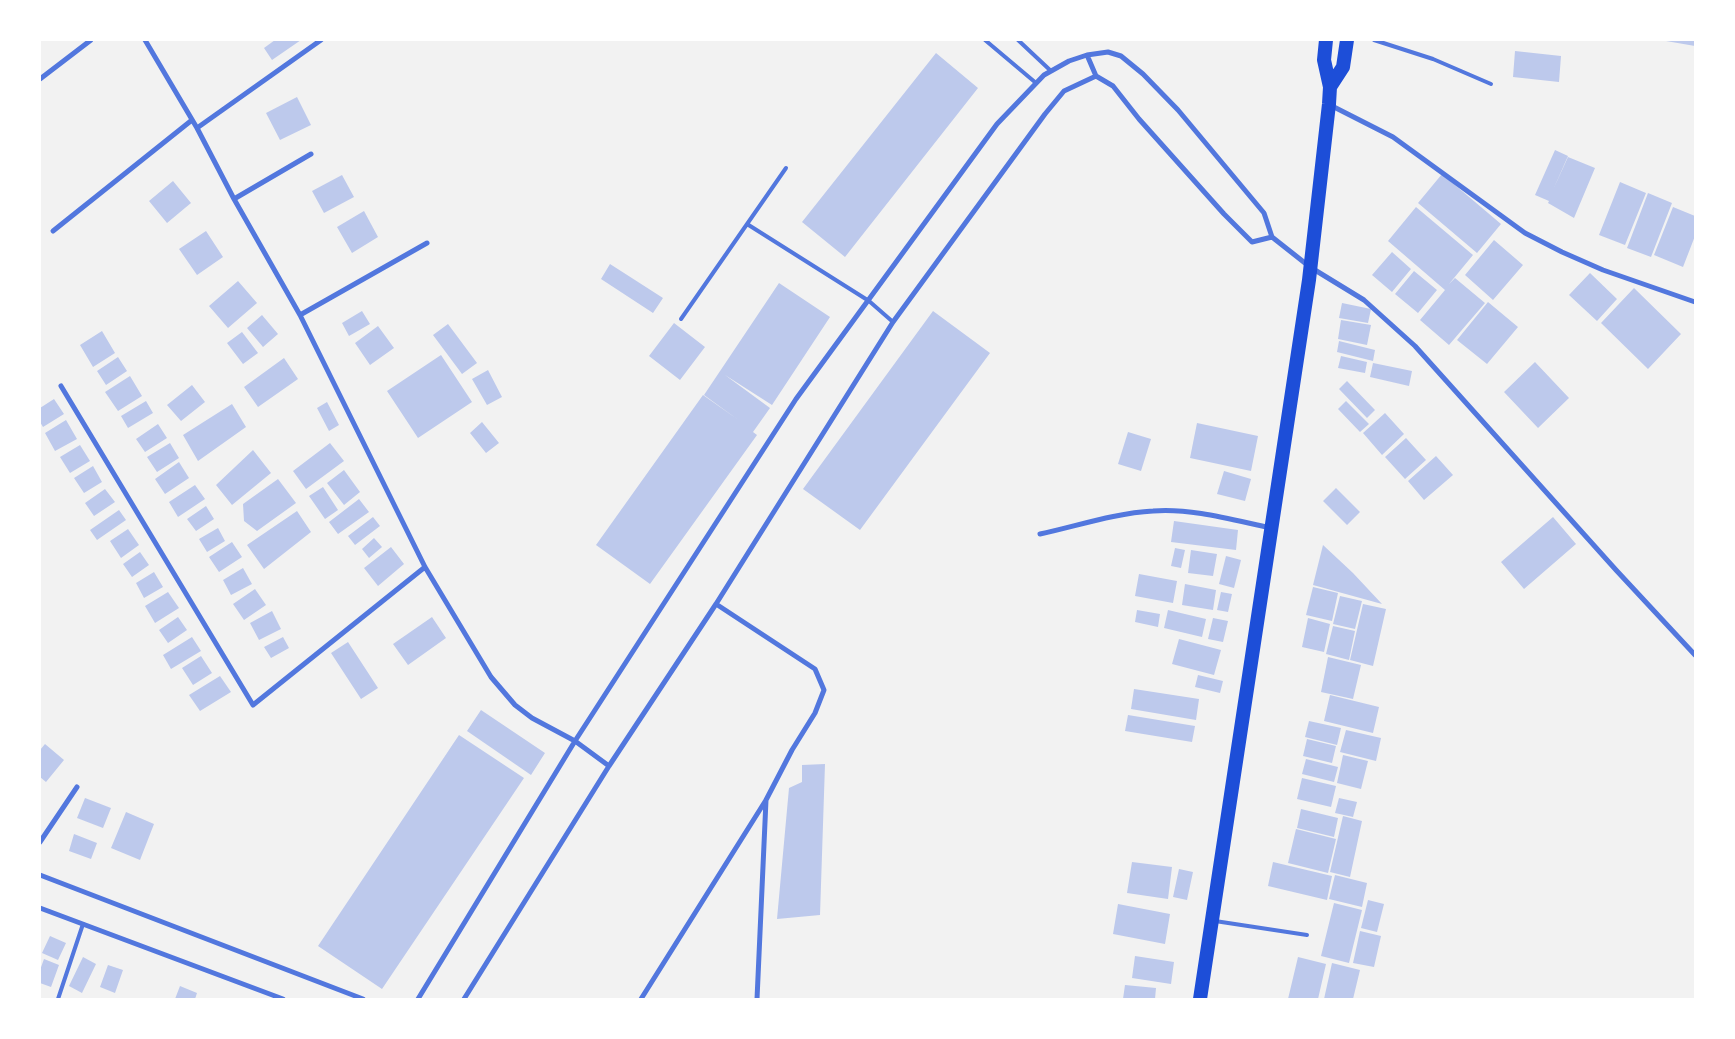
<!DOCTYPE html>
<html>
<head>
<meta charset="utf-8">
<style>
  body { margin:0 }
  #map { position:relative; width:1735px; height:1039px; overflow:hidden; background:#f2f2f2; font-family:"Times New Roman",serif }
  canvas { display:block }
  .frame { position:absolute; inset:0; border:41px solid #fff; pointer-events:none }
</style>
</head>
<body>
<div id="map">
<canvas width="1735" height="1039"></canvas>
<div class="frame"></div>
</div>
<script>
const ctx = document.querySelector('canvas').getContext('2d');
ctx.lineJoin = 'round';
function fillPath(path, color) {
  ctx.fillStyle = color;
  ctx.fill(path, 'evenodd');
}
function strokePath(path, color, width, dash) {
  ctx.strokeStyle = color;
  ctx.lineWidth = width;
  ctx.lineCap = dash ? 'butt' : 'round';
  ctx.setLineDash(dash || []);
  ctx.stroke(path);
}
const building = new Path2D(`
  M275,40H301L272,60L264,48Z
  M1666,40H1695V46L1666,41Z
  M1515,51L1561,56L1559,82L1513,77Z
  M936,53L978,88L845,257L802,222Z
  M297,97L311,125L280,140L266,113Z
  M1555,150L1568,156L1553,190L1568,157L1595,168L1574,218L1548,203L1549,201L1535,195Z
  M1442,174L1501,224L1477,253L1418,203Z
  M342,175L354,197L324,213L312,191Z
  M173,181L191,203L167,223L149,201Z
  M1620,182L1646,193L1625,245L1599,235Z
  M1648,193L1672,203L1651,257L1627,248Z
  M1416,207L1473,255L1449,284L1455,278L1485,303L1449,345L1420,320L1445,290L1388,241Z
  M1673,207L1695,216V236L1683,267L1654,255Z
  M364,211L378,237L352,253L337,227Z
  M206,231L223,257L197,275L179,249Z
  M1494,240L1523,265L1493,300L1465,275Z
  M1392,252L1411,269L1392,292L1372,275Z
  M610,264L663,298L653,313L601,279Z
  M1414,271L1437,290L1418,313L1395,294Z
  M1590,273L1617,299L1597,321L1569,295Z
  M238,281L257,303L228,328L209,306Z
  M779,283L830,317L772,405L725,375L770,408L753,432L757,435L650,584L596,545L703,395L737,419L704,395Z
  M1634,288L1681,334L1648,369L1601,323Z
  M1488,302L1518,327L1487,364L1457,340Z
  M1342,303L1371,309L1368,323L1339,318Z
  M362,311L370,324L349,336L342,323Z
  M933,311L990,353L860,530L803,489Z
  M262,315L278,334L263,347L247,328Z
  M1341,320L1371,325L1367,345L1338,339Z
  M674,323L705,347L680,380L649,356Z
  M448,324L477,363L462,374L433,335Z
  M378,326L394,348L370,365L355,343Z
  M102,331L115,353L93,367L80,345Z
  M242,332L258,353L243,364L227,343Z
  M1339,341L1375,350L1373,361L1337,352Z
  M441,355L472,402L418,438L387,391Z
  M1341,356L1367,362L1365,373L1338,368Z
  M118,357L127,371L106,385L97,371Z
  M284,358L298,379L258,407L244,387Z
  M1535,362L1569,398L1538,428L1504,392Z
  M1373,363L1412,371L1409,386L1370,377Z
  M488,370L502,397L487,405L472,379Z
  M130,376L142,396L118,411L105,392Z
  M1347,381L1375,410L1367,418L1339,389Z
  M192,385L205,402L181,421L167,405Z
  M54,399L64,414L43,427L40,422V408Z
  M146,401L153,413L128,428L121,416Z
  M1346,401L1369,424L1360,432L1338,409Z
  M327,402L339,425L329,431L317,408Z
  M232,404L246,427L198,461L183,435Z
  M1385,413L1404,434L1382,455L1363,433Z
  M66,420L77,439L55,451L45,433Z
  M482,422L499,443L486,453L470,433Z
  M1197,423L1258,436L1251,471L1190,458Z
  M158,424L167,438L145,452L136,439Z
  M1128,432L1151,439L1141,471L1118,464Z
  M1406,438L1426,460L1405,479L1385,457Z
  M170,443L179,458L157,472L147,457Z
  M330,443L344,461L306,489L293,471Z
  M80,445L90,461L70,473L60,457Z
  M253,450L271,473L232,505L216,485Z
  M1436,456L1453,475L1424,500L1408,481Z
  M179,462L189,478L165,494L155,479Z
  M93,466L102,482L84,493L74,478Z
  M344,470L360,492L344,505L327,483Z
  M1224,471L1251,479L1245,501L1217,494Z
  M278,479L296,503L257,531L244,521L243,504Z
  M195,485L205,499L178,517L169,502Z
  M323,487L338,510L325,519L309,496Z
  M1336,488L1360,512L1347,525L1323,501Z
  M105,489L115,502L94,516L85,503Z
  M359,499L369,512L338,534L329,522Z
  M206,506L214,519L196,531L187,519Z
  M119,510L126,520L97,540L90,530Z
  M297,511L311,532L264,569L247,545Z
  M373,517L380,526L355,545L348,536Z
  M1553,517L1576,544L1524,589L1501,562Z
  M1174,521L1238,530L1236,550L1171,542Z
  M218,528L225,541L207,552L199,539Z
  M128,529L139,545L121,558L110,541Z
  M374,538L382,547L369,558L362,549Z
  M232,542L242,557L219,572L209,557Z
  M1323,545L1353,573L1382,604L1313,585Z
  M391,547L404,564L378,586L364,568Z
  M1175,548L1185,550L1181,568L1171,566Z
  M1191,550L1217,554L1213,576L1188,573Z
  M140,552L149,565L132,577L123,564Z
  M1226,556L1241,560L1234,588L1219,584Z
  M243,568L252,584L231,595L223,580Z
  M154,572L163,587L144,598L136,583Z
  M1139,574L1177,581L1173,603L1135,596Z
  M1185,584L1216,590L1213,610L1182,605Z
  M1313,587L1338,593L1332,621L1306,615Z
  M255,589L266,605L244,620L233,604Z
  M168,592L179,608L155,623L145,606Z
  M1221,592L1232,594L1228,612L1217,610Z
  M1340,596L1362,601L1355,629L1333,624Z
  M1363,604L1386,609L1373,666L1350,660Z
  M1137,610L1160,614L1158,627L1135,622Z
  M1168,610L1206,619L1202,637L1164,628Z
  M272,611L281,629L259,640L250,623Z
  M178,617L187,630L168,643L159,630Z
  M432,617L446,638L408,665L393,644Z
  M1213,618L1228,621L1223,642L1208,639Z
  M1308,618L1330,624L1324,652L1302,647Z
  M1333,626L1355,631L1349,660L1326,654Z
  M192,637L201,651L171,669L163,655Z
  M283,637L289,648L271,658L264,647Z
  M1179,639L1221,650L1214,675L1172,664Z
  M348,642L378,688L361,699L331,653Z
  M201,656L212,673L193,685L182,668Z
  M1328,657L1361,665L1353,699L1321,692Z
  M1198,675L1223,681L1220,693L1195,687Z
  M220,676L231,692L200,711L189,695Z
  M1134,689L1199,699L1196,720L1131,709Z
  M1330,695L1379,707L1373,733L1324,721Z
  M481,710L545,753L531,775L467,731Z
  M1128,715L1195,726L1192,742L1125,731Z
  M1309,721L1341,728L1337,745L1305,737Z
  M1346,730L1381,738L1376,761L1340,752Z
  M459,735L524,778L382,989L318,946Z
  M1307,739L1336,746L1332,763L1303,756Z
  M45,744L64,760L46,782L40,777V750Z
  M1343,755L1368,761L1361,789L1337,783Z
  M1306,759L1338,767L1334,782L1302,774Z
  M825,764L820,915L777,919L789,788L802,782V765Z
  M1302,778L1336,786L1331,807L1297,799Z
  M85,798L111,808L103,828L77,818Z
  M1339,798L1357,802L1353,817L1335,813Z
  M1301,809L1338,818L1334,837L1297,828Z
  M126,812L154,824L140,860L111,848Z
  M1343,816L1362,821L1350,877L1330,872Z
  M1296,829L1336,839L1328,873L1288,863Z
  M74,834L97,843L91,859L69,851Z
  M1132,862L1172,867L1168,899L1127,893Z
  M1273,862L1332,876L1327,900L1268,886Z
  M1179,869L1193,872L1187,900L1173,897Z
  M1335,875L1367,883L1362,907L1329,899Z
  M1368,900L1384,904L1377,932L1361,928Z
  M1334,903L1362,910L1349,963L1321,956Z
  M1118,904L1170,914L1165,944L1113,934Z
  M1360,931L1381,936L1374,967L1353,963Z
  M50,936L66,943L58,960L42,953Z
  M1135,956L1174,962L1171,984L1132,978Z
  M83,957L96,964L82,993L69,986Z
  M1298,957L1326,964L1318,999H1288Z
  M44,959L59,965L51,987L40,983V970Z
  M1332,963L1360,970L1353,999H1324Z
  M108,965L123,970L115,993L100,987Z
  M1125,985L1156,988L1155,999H1123Z
  M180,986L197,993L195,999H175Z`);
const service = new Path2D(`
  M985,40L1036,83
  M1018,40L1051,71
  M1374,40L1433,59L1491,84
  M747,224L869,301L893,322
  M681,319L786,168
  M1215,921L1307,935
  M58,999L83,924`);
const minor = new Path2D(`
  M145,40L197,128L234,199L300,315L425,567L491,677L515,705L532,718L575,741L609,766
  M1087,55L1096,76
  M40,79L91,40
  M1330,105L1393,137L1525,233L1562,252L1603,270L1695,302
  M197,128L321,40
  M234,199L311,154
  M53,231L192,120
  M300,315L427,243
  M61,386L253,705L425,567
  M1040,534C1077,526 1115,513 1153,511C1192,508 1233,520 1271,528
  M716,604L815,669L824,690L815,713L792,750L766,800L757,999
  M40,842L77,787
  M40,875L363,999
  M40,908L283,999
  M418,999L575,741L796,399L997,124L1044,75L1069,61L1087,55L1108,52L1121,56L1143,74L1178,110L1264,213L1272,237L1310,267L1364,300L1415,346L1616,570L1695,655
  M464,999L609,766L716,604L893,322L1045,114L1064,91L1096,76L1113,86L1139,119L1224,214L1252,242L1272,237
  M641,999L766,800`);
const trunk = new Path2D(`
  M1330,87L1343,67L1347,40
  M1200,999L1309,280L1329,104L1330,87L1324,60L1326,40`);
fillPath(building, '#bdc9ec');
strokePath(service, '#5277de', 4);
strokePath(minor, '#5277de', 5);
strokePath(trunk, '#1d4ed8', 14);
</script>
</body>
</html>
